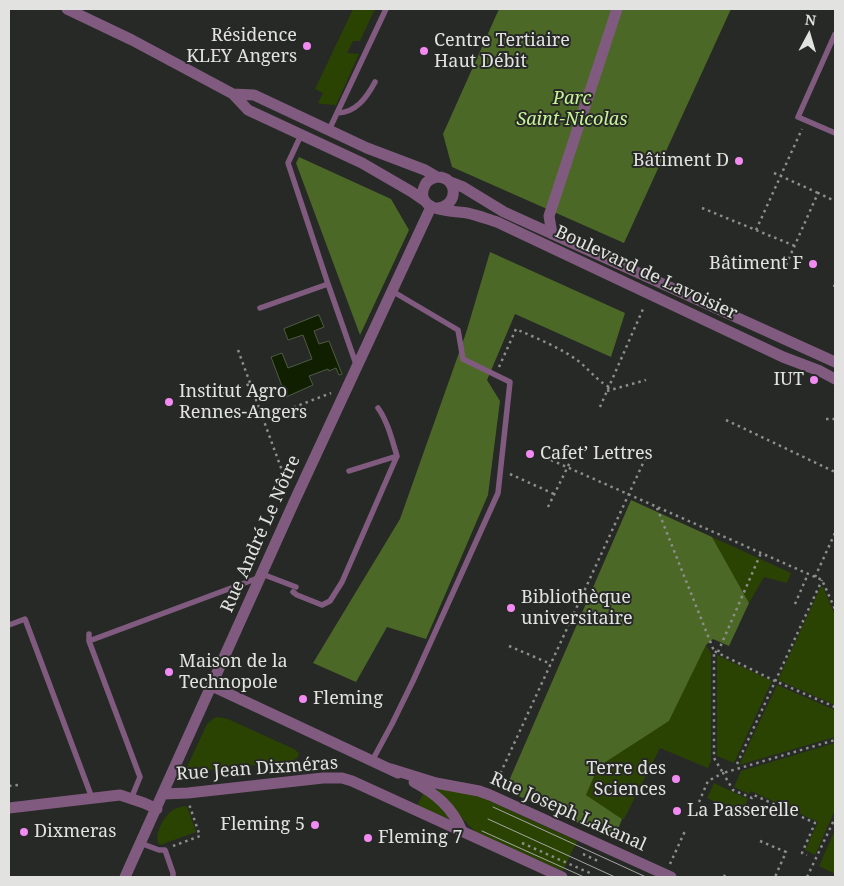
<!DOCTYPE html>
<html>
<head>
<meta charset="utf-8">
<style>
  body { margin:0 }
  #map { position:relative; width:844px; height:886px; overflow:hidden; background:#272926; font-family:"Noto Serif",serif }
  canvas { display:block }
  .frame { position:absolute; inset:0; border:10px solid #e2e3e1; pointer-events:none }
  .north { position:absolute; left:784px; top:10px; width:50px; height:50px; -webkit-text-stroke:4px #272926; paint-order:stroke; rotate:6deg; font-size:14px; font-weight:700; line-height:20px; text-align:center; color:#e2e3e1 }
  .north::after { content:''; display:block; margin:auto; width:18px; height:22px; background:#e2e3e1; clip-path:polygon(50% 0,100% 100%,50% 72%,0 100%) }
</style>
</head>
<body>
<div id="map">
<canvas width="844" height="886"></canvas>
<div class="frame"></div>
<div class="north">N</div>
</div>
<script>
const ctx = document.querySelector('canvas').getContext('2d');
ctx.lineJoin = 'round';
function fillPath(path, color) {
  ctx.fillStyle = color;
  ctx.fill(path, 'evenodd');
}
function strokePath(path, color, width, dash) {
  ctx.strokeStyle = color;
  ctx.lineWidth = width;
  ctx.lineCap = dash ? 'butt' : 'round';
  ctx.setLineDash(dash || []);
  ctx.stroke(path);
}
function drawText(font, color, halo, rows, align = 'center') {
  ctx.font = font + ' "Noto Serif",serif';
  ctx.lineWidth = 4;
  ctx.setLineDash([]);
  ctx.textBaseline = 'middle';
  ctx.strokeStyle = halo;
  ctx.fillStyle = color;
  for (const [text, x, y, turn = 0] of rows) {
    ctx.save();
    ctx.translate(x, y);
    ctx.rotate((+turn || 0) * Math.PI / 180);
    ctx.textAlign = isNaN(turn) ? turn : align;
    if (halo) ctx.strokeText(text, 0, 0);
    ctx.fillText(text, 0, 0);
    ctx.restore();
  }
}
const green = new Path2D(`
  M353,9H375L360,41H353L347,53L359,54L336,105L322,104L318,103L323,93L315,89Z
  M712,537L791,573L787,583L764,577L749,603Z
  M821,586L823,587L835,615V705L778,680Z
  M706,645L711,653V761L708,768L660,748L624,819H622L586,795L598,767L669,721Z
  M717,655L772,681L734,763L717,756Z
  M777,685L835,710V737L739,765Z
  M218,717L228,719L294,749L299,753L298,757L293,761L199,771L187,774L185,771L186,769L207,724L214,718Z
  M835,743V810L815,855L805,850L818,822L751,791L749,794L734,787L741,771Z
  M714,783L748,799L741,814L707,798Z
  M439,788L481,797L577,841L563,871L477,833C462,820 451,804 437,790Z
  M424,792L435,799L450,819L417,806Z
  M184,806L187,807L188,809L196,832L160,845C152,836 164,816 173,810C176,808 180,807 184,806Z
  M835,830V874L819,866Z`);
const forest = new Path2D(`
  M499,9H731L624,243L452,167L443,134Z
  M299,157L391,199L409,230L360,335L296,163Z
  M490,252L625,313L611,357L515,314L487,380L500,401L488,495L426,639L387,627L356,682L313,663L400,519L466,333Z
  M631,500L712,537L749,603L729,646L713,639L706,645L669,721L598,767L586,795L622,819L614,839L505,790Z`);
const water = new Path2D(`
  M319,315L324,327L314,331L319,344L329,341L342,374L339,375L336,368L329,371L328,369L309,376L313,385L286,397L271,357L282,353L288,368L312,359L303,335L288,340L284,329Z`);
const path = new Path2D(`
  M774,173L818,193
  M702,208L795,246
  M756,230L802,129
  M786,265L818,193L835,201
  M834,287L835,284
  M238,350L288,487
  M499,367L516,329C538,339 564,349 582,364C592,373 597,380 609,387
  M607,391L646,380
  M222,394L250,384
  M600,407L643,309
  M263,419L331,393
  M826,419H835
  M726,420L835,472
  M551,460L822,580L835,609
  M510,474L554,494
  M548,507L575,452
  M657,508L714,651
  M815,577L835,533
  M795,604L808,574
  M509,646L551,664
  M718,652L761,553
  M835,707L775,681L714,651V758L723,773L835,740
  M737,764L822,580
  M495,785L650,448
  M9,786L18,785
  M699,802L708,781L723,773L733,790L752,798L754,795L815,823L802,853L807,855
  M760,841L786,852L775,877
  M522,843L592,874
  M173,846L200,836L189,804
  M583,854L598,861
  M670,864L685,831
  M724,877L726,872
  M807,877L835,818`);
const lane = new Path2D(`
  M835,34L798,117L835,133
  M337,113C356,113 367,97 375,82
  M329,130L386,9
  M301,135L288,163L328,284
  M260,308L328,284L356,364
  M349,471L397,456
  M262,574L296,587
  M293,592L297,595L322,605L330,601L342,582L397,456C392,440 388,422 378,408
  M9,625L25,619L92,798
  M89,634V641L140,777L131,799
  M89,641L258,578
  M372,761L392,724L413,681L498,493L510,382L463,359L458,330L392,291
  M140,843L159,850H165L173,873V877`);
const street = new Path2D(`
  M67,9L132,40L233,94L248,110L362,163L412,192L425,201
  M233,94L254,95L367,148L425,170L437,177
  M450,182L463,187L504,212L835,362
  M438,208C460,205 457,176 437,177C432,178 427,181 425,185C423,189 422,193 423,197C427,212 454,211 467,213C477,215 487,219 497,222L783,357L820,371L835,379
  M552,234L549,216L617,9
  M212,686L398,773
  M391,769L436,783L479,791L490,795L671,877
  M414,782C436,794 452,807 462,831
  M163,794L188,793L323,778H342L352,781L562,877
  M9,808L120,795L144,803L157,809
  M125,877L294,502L431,207`);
const tram = new Path2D(`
  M493,807L646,877
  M488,819L615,877
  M482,831L584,877`);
const markers = [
  [307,46,5,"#f38af2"],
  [424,51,5,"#f38af2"],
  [739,161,5,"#f38af2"],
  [813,264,5,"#f38af2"],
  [814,380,5,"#f38af2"],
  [169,402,5,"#f38af2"],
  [530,454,5,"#f38af2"],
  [511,608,5,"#f38af2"],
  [169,672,5,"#f38af2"],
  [303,699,5,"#f38af2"],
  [676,779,5,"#f38af2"],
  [677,811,5,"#f38af2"],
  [315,825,5,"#f38af2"],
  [24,832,5,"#f38af2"],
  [368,838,5,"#f38af2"]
];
const poiNames = [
  ["Résidence",297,36,"right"],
  ["KLEY Angers",297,57,"right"],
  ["Centre Tertiaire",434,41],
  ["Haut Débit",434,62],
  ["Bâtiment D",729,161,"right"],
  ["Bâtiment F",803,264,"right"],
  ["IUT",804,380,"right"],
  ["Institut Agro",179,392],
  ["Rennes-Angers",179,413],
  ["Cafet’ Lettres",540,454],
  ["Bibliothèque",521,598],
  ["universitaire",521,619],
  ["Maison de la",179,662],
  ["Technopole",179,683],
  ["Fleming",313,699],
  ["Terre des",666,769,"right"],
  ["Sciences",666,790,"right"],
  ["La Passerelle",687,811],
  ["Fleming 5",305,825,"right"],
  ["Dixmeras",34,832],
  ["Fleming 7",378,838]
];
const parkNames = [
  ["Parc",572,99],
  ["Saint-Nicolas",572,120]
];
const streetNames = [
  ["Boulevard de Lavoisier",646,273,25],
  ["Rue André Le Nôtre",261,534,-66],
  ["Rue Jean Dixméras",257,769,-4],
  ["Rue Joseph Lakanal",568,812,24]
];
fillPath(green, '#2a4302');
fillPath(forest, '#4b6826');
fillPath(water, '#101f00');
strokePath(water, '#4f5a44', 1);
strokePath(path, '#8c8e8b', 2.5, [2.5, 4]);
strokePath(lane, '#805b7f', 5.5);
strokePath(street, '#805b7f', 11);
strokePath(tram, '#a5a6a4', 1);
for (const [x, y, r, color] of markers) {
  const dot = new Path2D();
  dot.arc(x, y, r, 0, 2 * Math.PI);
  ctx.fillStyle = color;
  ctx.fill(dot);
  strokePath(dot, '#272926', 2);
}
drawText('18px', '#e2e3e1', '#272926', poiNames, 'left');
drawText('italic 18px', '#c8f597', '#272926', parkNames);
drawText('18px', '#e2e3e1', '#272926', streetNames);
</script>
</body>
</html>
